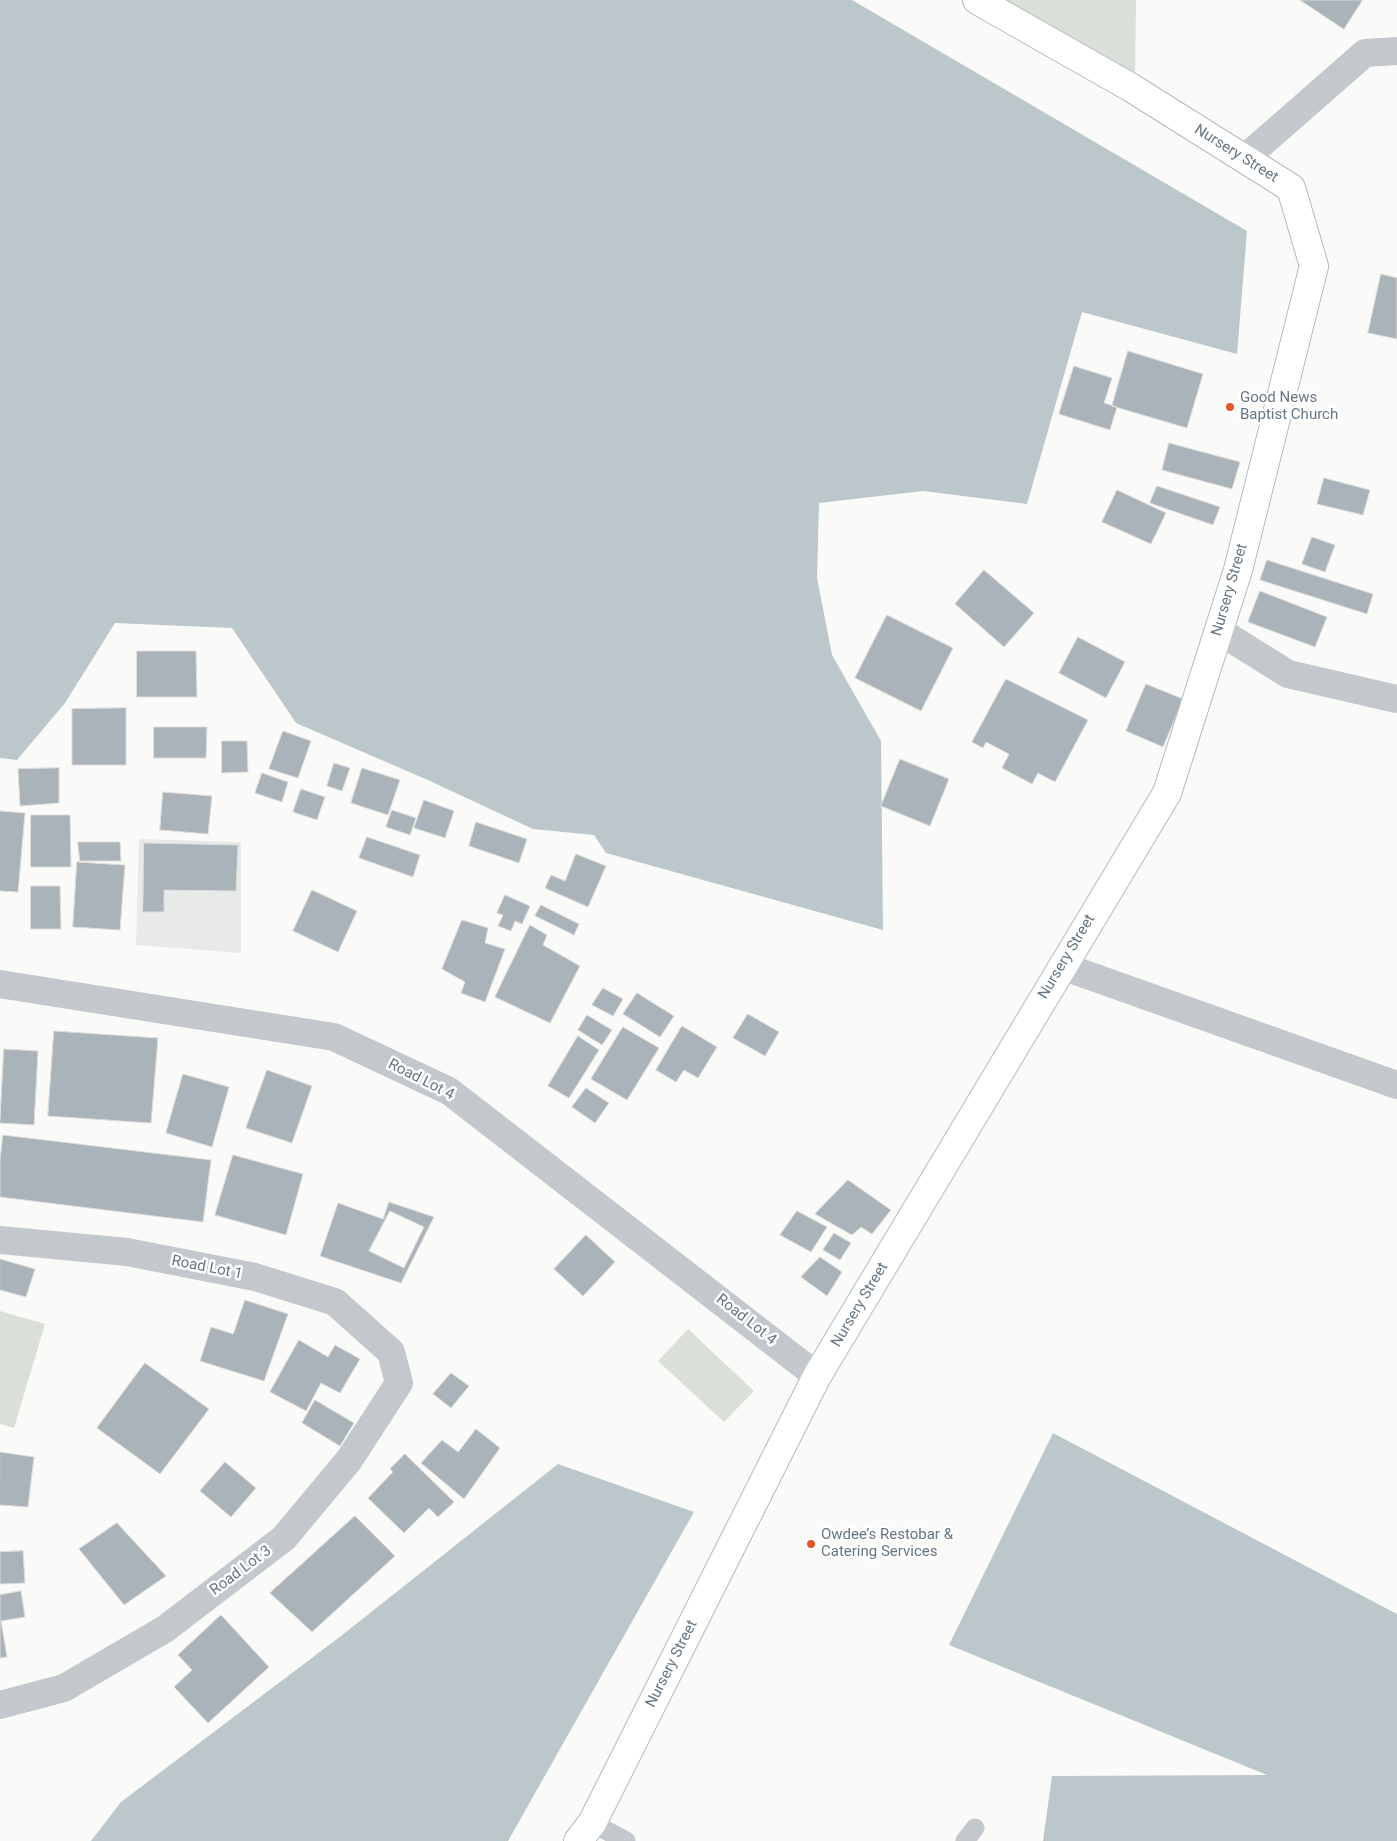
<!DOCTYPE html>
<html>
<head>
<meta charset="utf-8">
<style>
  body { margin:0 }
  canvas { display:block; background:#fafaf8 }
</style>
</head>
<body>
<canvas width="1397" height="1841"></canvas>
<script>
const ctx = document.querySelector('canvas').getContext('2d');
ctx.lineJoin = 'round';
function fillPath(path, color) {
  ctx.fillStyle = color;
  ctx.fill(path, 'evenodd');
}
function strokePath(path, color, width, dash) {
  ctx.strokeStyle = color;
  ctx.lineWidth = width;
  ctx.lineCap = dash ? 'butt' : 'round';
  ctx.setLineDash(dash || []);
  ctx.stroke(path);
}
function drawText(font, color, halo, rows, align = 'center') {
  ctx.font = font + ' Roboto,sans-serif';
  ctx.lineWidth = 5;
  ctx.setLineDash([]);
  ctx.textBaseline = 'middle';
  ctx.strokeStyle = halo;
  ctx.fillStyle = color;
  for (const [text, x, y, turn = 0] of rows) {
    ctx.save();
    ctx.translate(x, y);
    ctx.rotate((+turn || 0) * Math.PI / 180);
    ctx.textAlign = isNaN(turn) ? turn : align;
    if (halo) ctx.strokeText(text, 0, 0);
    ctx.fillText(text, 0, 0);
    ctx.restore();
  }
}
const built = new Path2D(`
  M139,839L241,842V953L136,945Z`);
const green = new Path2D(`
  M1002,0H1136L1135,79Z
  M0,1311L45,1324L14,1428L0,1424Z
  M688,1329L754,1391L724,1422L658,1361Z`);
const water = new Path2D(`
  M0,0H852L1247,231L1237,354L1082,312L1027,504L923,491L819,503L817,578L832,655L881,741L883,930L606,853L594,835L533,829L430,781L296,723L232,628L115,623L65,703L17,760L0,758Z
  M1053,1433L1397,1614V1841H1043L1052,1776L1267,1775L949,1645Z
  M558,1464L694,1512L508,1841H91L121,1802L341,1636Z`);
const building = new Path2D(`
  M1300,0H1361L1362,1L1344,29Z
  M1381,274L1397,278V339L1368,333Z
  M1128,351L1203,374L1187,428L1112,406Z
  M1074,366L1112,378L1104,403L1117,407L1110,430L1059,414Z
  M1169,443L1240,462L1232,489L1162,470Z
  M1324,478L1370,490L1363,515L1317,504Z
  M1157,486L1220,507L1213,525L1150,503Z
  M1117,490L1166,513L1151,544L1102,522Z
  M1312,537L1335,545L1325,572L1302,564Z
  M1267,560L1373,594L1367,614L1260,580Z
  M984,570L1034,613L1004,647L955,604Z
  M1260,591L1327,617L1315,647L1248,622Z
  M887,615L953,648L921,711L855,678Z
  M1078,637L1125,662L1106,698L1059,673Z
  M137,651H196L197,697H137Z
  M1006,679L1088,720L1055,782L1038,773L1032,784L1002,768L1009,754L986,742L983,748L972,742Z
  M1146,684L1183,699L1163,747L1126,731Z
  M126,708V765H72V709Z
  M154,727H207L206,758H154Z
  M283,731L311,741L298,778L269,769Z
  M222,741H247L248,772L222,773Z
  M900,759L949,779L930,826L881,806Z
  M334,763L350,768L342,791L327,786Z
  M59,768V803L20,806L18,769Z
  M362,768L400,780L388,815L351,803Z
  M262,773L288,782L282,802L255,793Z
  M301,789L325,797L317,820L293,812Z
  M163,792L212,796L208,834L160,830Z
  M424,800L454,811L445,838L414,828Z
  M392,810L416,818L410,835L386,827Z
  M0,811L25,813L18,892L0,891Z
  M31,815H70L71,867H31Z
  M476,822L527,839L519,863L469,846Z
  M367,837L420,855L413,877L359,858Z
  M78,842H120L121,861H80Z
  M144,843L238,845L236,891L164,890V912H143Z
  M576,854L606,866L588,907L545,888L551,875L565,881Z
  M77,862L125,865L120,930L73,927Z
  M31,886H60L61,929H31Z
  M312,890L357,911L338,952L293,931Z
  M505,895L530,906L522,924L515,921L511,931L498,926L503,915L497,913Z
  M541,905L579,924L574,935L535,916Z
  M462,920L488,928L485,943L505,949L485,1002L461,993L465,982L442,969Z
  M530,925L547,935L543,945L580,966L550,1023L495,997Z
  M603,988L623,999L613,1016L592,1005Z
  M637,993L674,1016L660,1037L623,1014Z
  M748,1014L779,1032L765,1056L733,1038Z
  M587,1015L612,1030L602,1045L578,1030Z
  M682,1026L717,1047L698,1078L684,1070L676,1082L656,1070Z
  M623,1027L659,1048L627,1100L591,1079Z
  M54,1031L158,1038L151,1123L48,1116Z
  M578,1036L599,1050L569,1098L548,1086Z
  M4,1049L38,1051L34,1125L0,1123Z
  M267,1070L312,1086L292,1143L246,1128Z
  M183,1074L229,1087L212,1147L166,1133Z
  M586,1088L609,1103L595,1123L572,1107Z
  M3,1135L211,1160L203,1222L0,1197V1160Z
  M233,1155L303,1174L286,1235L215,1215Z
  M848,1180L891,1210L872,1234L861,1227L852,1235L815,1214Z
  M389,1202L434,1217L401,1283L320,1256L338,1203L383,1219Z
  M390,1211L424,1227L404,1268L369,1251Z
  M797,1211L827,1227L811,1252L780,1235Z
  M834,1233L851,1243L840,1260L823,1250Z
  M586,1235L615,1262L583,1296L554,1269Z
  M820,1257L842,1272L827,1296L801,1277Z
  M0,1259L35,1269L26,1297L0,1290Z
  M245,1300L288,1314L264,1381L200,1361L211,1327L233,1334Z
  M299,1340L328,1357L335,1345L360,1359L340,1393L321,1383L306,1411L270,1392Z
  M145,1363L209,1409L160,1474L97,1428Z
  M451,1373L469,1386L451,1408L433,1394Z
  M315,1400L354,1423L340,1446L302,1423Z
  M476,1429L500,1448L464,1499L421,1463L442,1440L458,1452Z
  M0,1452L34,1457L28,1507L0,1505Z
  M405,1454L454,1502L438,1517L429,1508L404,1533L368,1498L393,1472L390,1469Z
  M225,1462L256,1488L231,1517L200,1491Z
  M355,1516L395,1556L312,1632L270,1593Z
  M117,1523L166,1576L124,1605L79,1549Z
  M23,1551L25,1583L0,1584V1552Z
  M21,1591L25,1617L1,1621L7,1657L0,1658V1595Z
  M221,1615L269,1667L208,1723L174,1687L192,1670L178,1655Z`);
const lane = new Path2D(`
  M592,1823L626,1841
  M965,1841L975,1828`);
const street = new Path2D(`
  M1244,159L1365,53L1397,51
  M1219,631L1288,674L1397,699
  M1062,966L1397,1085
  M0,984L334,1037L449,1091L817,1376
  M0,1240L127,1252L255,1277L335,1302L391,1352L399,1383L349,1460L284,1538L165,1629L64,1688L0,1705`);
const secondary = new Path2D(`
  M578,1841L592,1823L817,1376L1167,793L1238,570L1314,266L1291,188L1130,87L977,0`);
const markers = [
  [1230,407,5,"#e4572e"],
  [811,1544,5,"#e4572e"]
];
const streetNames = [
  ["Nursery Street",1236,154,32],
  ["Nursery Street",1230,590,-74],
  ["Nursery Street",1067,957,-59],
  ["Road Lot 4",421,1080,27],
  ["Road Lot 1",207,1268,11],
  ["Nursery Street",860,1305,-59],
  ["Road Lot 4",746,1320,38],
  ["Road Lot 3",241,1571,-37],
  ["Nursery Street",672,1664,-63]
];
const poiNames = [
  ["Good News",1240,398],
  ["Baptist Church",1240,415],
  ["Owdee’s Restobar &",821,1535],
  ["Catering Services",821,1552]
];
fillPath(built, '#e8e9e9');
fillPath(green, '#dadfd7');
fillPath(water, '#bbc7cb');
fillPath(building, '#aab3b9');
strokePath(building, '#dcdcda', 1);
strokePath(secondary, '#b3babf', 30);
strokePath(lane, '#c3c8cc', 19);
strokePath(street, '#c3c8cc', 28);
strokePath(secondary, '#fff', 28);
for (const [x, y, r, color] of markers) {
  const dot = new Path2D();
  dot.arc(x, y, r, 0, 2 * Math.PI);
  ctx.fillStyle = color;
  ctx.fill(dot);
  strokePath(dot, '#fff', 2);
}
drawText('15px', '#657683', '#fff', streetNames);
drawText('15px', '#657683', '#fff', poiNames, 'left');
</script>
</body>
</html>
